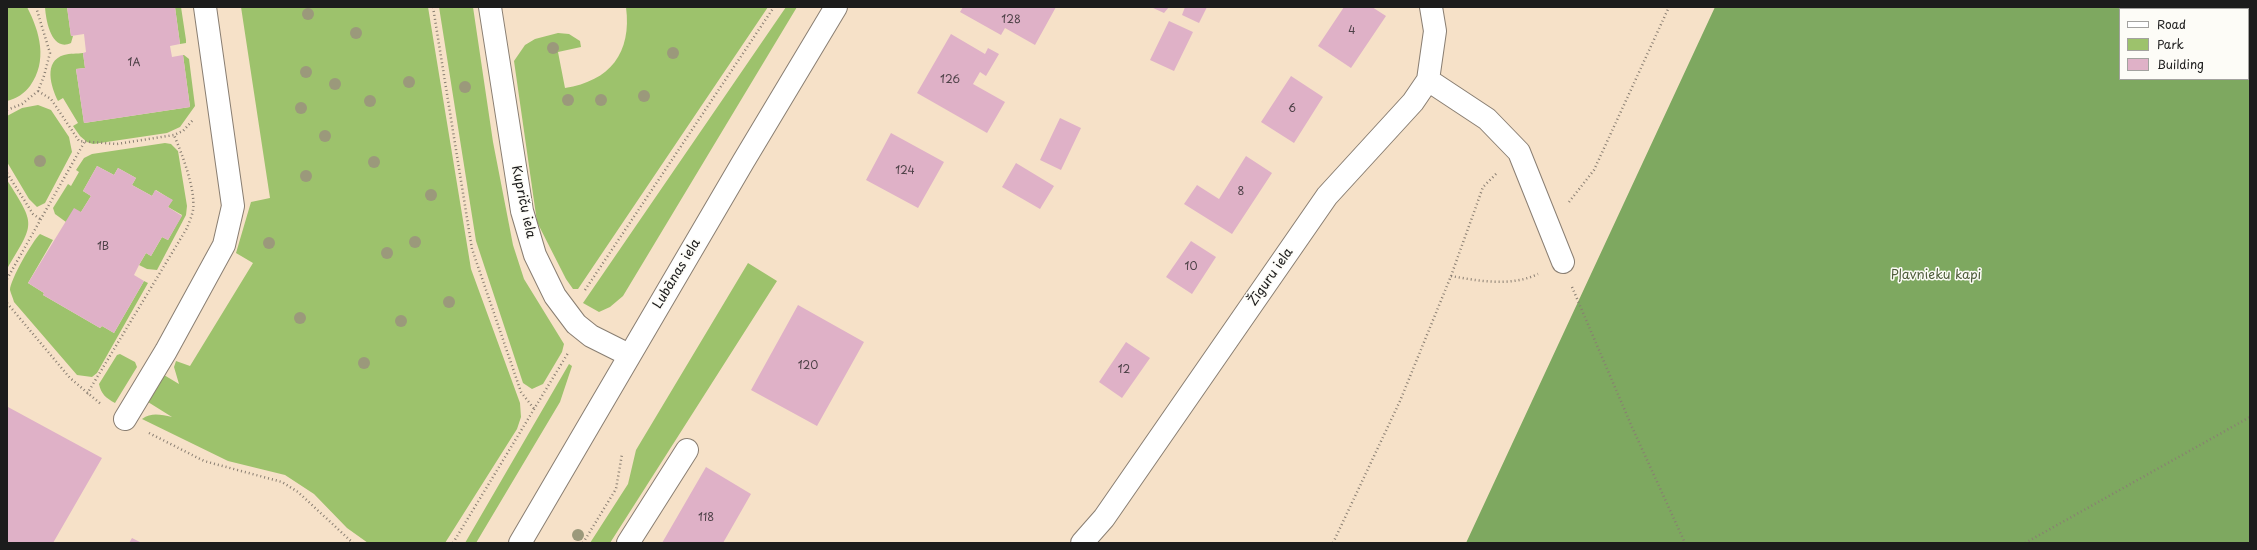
<!DOCTYPE html>
<html>
<head>
<meta charset="utf-8">
<style>
  body { margin:0 }
  #map { position:relative; width:2257px; height:550px; overflow:hidden; background:#f6e1c8; font-family:"Playpen Sans",sans-serif }
  canvas { display:block }
  .frame { position:absolute; inset:0; border:8px solid #1c1c1c; pointer-events:none }
  .legend { position:absolute; left:2119px; top:8px; width:130px; height:72px; box-sizing:border-box; background:#fdfcf7; border:1px solid #a3a29f; margin:0; padding:5px 7px; list-style:none; font-size:12px; color:#1c1c1c }
  .legend li { display:flex; align-items:center; gap:8px; height:20px }
  .legend b { width:20px; border:1px solid #a3a29f }
</style>
</head>
<body>
<div id="map">
<canvas width="2257" height="550"></canvas>
<div class="frame"></div>
<ul class="legend">
<li><b style="height:5px;background:#fff"></b>Road</li>
<li><b style="height:11px;background:#9dc26c"></b>Park</li>
<li><b style="height:11px;background:#dfb1c7"></b>Building</li>
</ul>
</div>
<script>
const ctx = document.querySelector('canvas').getContext('2d');
ctx.lineJoin = 'round';
function fillPath(path, color) {
  ctx.fillStyle = color;
  ctx.fill(path, 'evenodd');
}
function strokePath(path, color, width, dash) {
  ctx.strokeStyle = color;
  ctx.lineWidth = width;
  ctx.lineCap = dash ? 'butt' : 'round';
  ctx.setLineDash(dash || []);
  ctx.stroke(path);
}
function drawText(font, color, halo, rows, align = 'center') {
  ctx.font = font + ' "Playpen Sans",sans-serif';
  ctx.lineWidth = 3;
  ctx.setLineDash([]);
  ctx.textBaseline = 'middle';
  ctx.strokeStyle = halo;
  ctx.fillStyle = color;
  for (const [text, x, y, turn = 0] of rows) {
    ctx.save();
    ctx.translate(x, y);
    ctx.rotate((+turn || 0) * Math.PI / 180);
    ctx.textAlign = isNaN(turn) ? turn : align;
    if (halo) ctx.strokeText(text, 0, 0);
    ctx.fillText(text, 0, 0);
    ctx.restore();
  }
}
const green = new Path2D(`
  M7,7H27C40,32 48,61 30,86C25,93 16,99 7,101Z
  M45,7H67L71,36H73L71,43C52,52 46,22 45,7Z
  M175,7H181L186,40V43L180,44Z
  M241,7H428L471,269L520,403L521,417L517,429L445,543H368L347,528L314,494L285,475L228,461L142,419C152,412 161,415 172,417L148,402L164,375L179,384L174,367L176,361L190,366L253,263L236,253L251,202L270,198Z
  M439,7H473L493,142L513,245L524,279L564,344L562,352L543,384L532,389L523,383L476,241Z
  M626,7H768L578,289H573L566,279L537,222L514,61L525,45L535,39L558,33L569,34L580,41L581,47L558,52L565,88C610,81 632,53 626,7Z
  M786,7H797L623,296L610,307L599,312L583,303Z
  M83,53L85,68L76,69L84,123L190,107L183,55H184L189,59L195,106L180,127L167,133L93,144L87,142L80,136L73,126L78,123L63,98L58,101C51,87 43,61 64,55C70,53 77,54 83,53Z
  M38,105L51,110L69,137L72,152L45,203L37,207L29,199L7,162V116L22,108Z
  M165,143L171,144L178,151L187,206L186,215L157,270L147,269L139,265L146,253L151,256L162,237L168,240L182,215L168,207L172,200L156,190L152,196L132,185L136,178L118,168L114,175L97,166L83,191L91,196L81,212L66,222L55,214L53,208L68,184L71,186L79,172L76,170L84,158L92,154Z
  M7,180C36,226 35,222 7,269Z
  M40,234L53,240L28,283L44,293L43,295L100,328L102,326L114,333L144,281L148,283L97,373L92,377L77,375L14,302C13,298 11,294 10,290C10,280 33,240 40,234Z
  M748,263L777,281L610,543H590L628,484L636,450Z
  M120,354L135,362L137,367L115,403C106,398 101,394 99,384L117,355Z
  M569,364L572,366L560,402L476,543H465Z`);
const forest = new Path2D(`
  M1715,7H2250V543H1466ZM2120,9H2248V79H2120Z`);
const building = new Path2D(`
  M67,7H175L180,44L170,46L172,57L183,55L190,107L84,123L76,69L85,68L83,53L86,52L84,34L71,36Z
  M963,7H1056L1035,45L1005,28L1001,35L960,12Z
  M1151,7H1169L1164,13Z
  M1185,7H1207L1199,23L1182,15Z
  M1344,7H1372L1386,16L1351,68L1318,46Z
  M1169,21L1193,32L1174,71L1150,60Z
  M951,34L985,54L988,48L999,54L986,76L980,72L973,84L1005,102L987,133L917,93Z
  M1291,76L1323,97L1294,143L1261,122Z
  M1060,118L1081,128L1061,170L1040,160Z
  M891,133L944,162L918,208L866,180Z
  M1246,156L1272,173L1232,234L1184,204L1197,185L1219,199Z
  M1016,163L1054,186L1040,209L1002,187Z
  M97,166L114,175L118,168L136,178L132,185L152,196L155,190L173,200L168,207L182,216L168,240L162,237L151,256L146,253L139,265L134,275L144,281L114,333L102,326L100,328L43,295L44,293L28,283L74,208L81,212L91,196L83,191Z
  M1191,241L1216,257L1192,294L1166,277Z
  M798,305L864,342L817,426L751,390Z
  M1126,342L1150,358L1122,398L1099,382Z
  M8,407L102,458L53,543H7Z
  M706,467L751,494L723,543H662Z
  M132,538L142,543H129Z`);
const path = new Path2D(`
  M433,7L472,249L521,392L535,410
  M38,91L51,99L79,141L117,144L174,135L183,131L193,120
  M7,110L22,104L38,91L44,76L50,53L36,7
  M7,173L33,214L40,219
  M1569,202L1594,170L1669,7
  M1451,276C1479,281 1511,287 1538,274
  M7,279L85,141
  M1572,287L1632,427L1685,543
  M585,290L774,7
  M7,303L70,378L102,405
  M87,394L187,228C189,223 192,216 193,210C196,190 182,154 174,135
  M149,433L204,461L282,482L298,492L353,543
  M453,543L568,353
  M583,543L616,489L622,454
  M1333,543L1400,401L1451,276L1483,187L1498,172
  M2025,543L2250,417`);
const minor = new Path2D(`
  M490,7L522,211L535,255L555,296L576,324L591,336L629,355
  M2228,7L2229,9
  M2248,49L2250,54
  M1428,80L1487,119L1519,152L1563,262
  M125,419L166,351L224,245L233,206L205,7
  M628,543L687,450
  M1082,543L1104,518L1327,196L1413,102L1428,80L1435,31L1431,7`);
const major = new Path2D(`
  M520,543L743,162L836,7`);
const trees = [
  [308,14],
  [356,33],
  [553,48],
  [673,53],
  [306,72],
  [409,82],
  [335,84],
  [465,87],
  [644,96],
  [568,100],
  [601,100],
  [370,101],
  [301,108],
  [325,136],
  [40,161],
  [374,162],
  [306,176],
  [431,195],
  [415,242],
  [269,243],
  [387,253],
  [449,302],
  [300,318],
  [401,321],
  [364,363],
  [578,535]
];
const numberNames = [
  ["128",1011,20],
  ["4",1352,31],
  ["1A",134,63],
  ["126",950,80],
  ["6",1292,109],
  ["124",905,171],
  ["8",1241,192],
  ["1B",103,247],
  ["10",1191,267],
  ["120",808,366],
  ["12",1124,370],
  ["118",706,518]
];
const streetNames = [
  ["Kupriču iela",523,202,78],
  ["Lubānas iela",677,274,-59],
  ["Žīguru iela",1271,277,-55]
];
const parkNames = [
  ["Pļavnieku kapi",1936,275]
];
fillPath(green, '#9dc26c');
fillPath(forest, '#7ea860');
fillPath(building, '#dfb1c7');
strokePath(minor, '#897e72', 24);
strokePath(major, '#897e72', 24);
strokePath(path, '#897e72', 2.5, [1, 3]);
strokePath(minor, '#fff', 22);
strokePath(major, '#fff', 22);
ctx.fillStyle = '#9b997b';
for (const [x, y] of trees) {
  ctx.beginPath();
  ctx.arc(x, y, 6, 0, 2 * Math.PI);
  ctx.fill();
}
drawText('11px', '#4d4147', null, numberNames);
drawText('13px', '#1c1c1c', '#fdfcf7', streetNames);
drawText('13px', '#505e3c', '#fdfcf7', parkNames);
</script>
</body>
</html>
